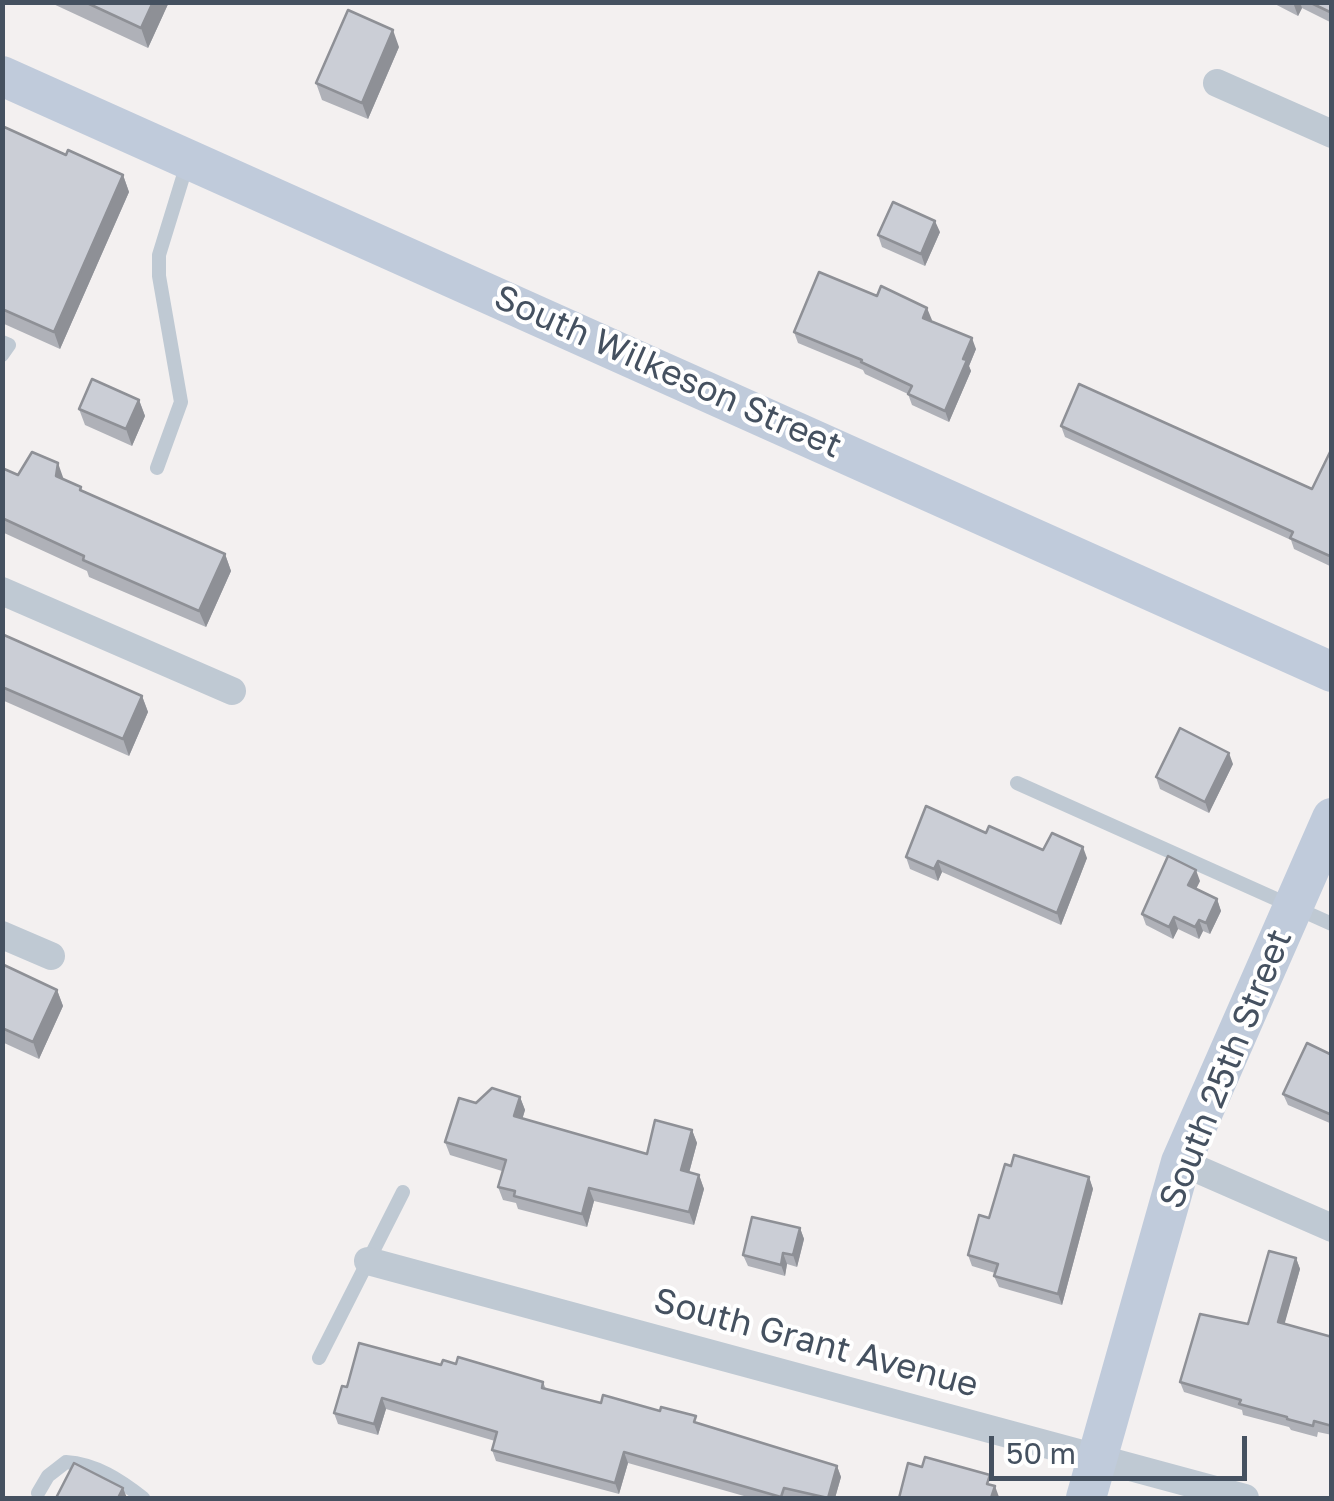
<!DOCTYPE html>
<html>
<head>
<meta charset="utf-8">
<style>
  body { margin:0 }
  #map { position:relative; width:1334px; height:1501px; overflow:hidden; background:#f3f0f0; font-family:"Golos Text",sans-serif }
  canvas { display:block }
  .frame { position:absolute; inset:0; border:5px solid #455160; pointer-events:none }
  .scale { position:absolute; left:989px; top:1436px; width:258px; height:45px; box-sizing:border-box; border:5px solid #455160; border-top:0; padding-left:12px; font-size:30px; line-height:35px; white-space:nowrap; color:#455160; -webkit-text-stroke:8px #fff; paint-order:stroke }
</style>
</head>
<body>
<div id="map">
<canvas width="1334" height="1501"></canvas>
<div class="frame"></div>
<div class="scale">50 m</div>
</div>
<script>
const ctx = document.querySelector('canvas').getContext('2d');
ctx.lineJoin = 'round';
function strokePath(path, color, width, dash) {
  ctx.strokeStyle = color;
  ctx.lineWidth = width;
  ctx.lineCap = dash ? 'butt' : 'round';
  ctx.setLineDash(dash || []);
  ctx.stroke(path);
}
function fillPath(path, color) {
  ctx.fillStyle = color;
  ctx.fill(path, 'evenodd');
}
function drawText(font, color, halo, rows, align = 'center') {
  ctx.font = font + ' "Golos Text",sans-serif';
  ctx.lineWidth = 8;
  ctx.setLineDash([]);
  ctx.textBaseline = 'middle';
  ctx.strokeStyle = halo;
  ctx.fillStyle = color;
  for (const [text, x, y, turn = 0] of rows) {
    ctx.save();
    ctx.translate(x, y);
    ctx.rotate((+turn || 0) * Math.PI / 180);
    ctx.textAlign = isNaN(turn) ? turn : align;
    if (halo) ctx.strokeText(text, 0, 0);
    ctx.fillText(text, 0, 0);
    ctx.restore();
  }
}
const lane = new Path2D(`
  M2,342L9,345L2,355
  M157,468L181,402L159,276V255L187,164
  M1017,783L1332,924
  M319,1358L403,1192
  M38,1493L48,1476L66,1462C96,1464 120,1480 143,1498`);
const street = new Path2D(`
  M1217,83L1332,134
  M2,591L232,691
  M2,935L51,956
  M1181,1162L1332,1228
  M368,1261L1245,1498`);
const secondary = new Path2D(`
  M2,76L1332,672
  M1086,1498L1181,1162L1332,818`);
const wall = new Path2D(`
  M49,2H169L148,48Z
  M1271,2H1332V23L1302,8L1298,16Z
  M399,47L368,119L322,100L316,83Z
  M2,126L66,155L123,175L129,192L60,349L2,323Z
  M940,232L925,266L882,247L878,235Z
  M932,320L931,321L976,349L969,366L971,371L949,422L912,405L908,394L865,374L863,370L798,343L794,332Z
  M139,400L145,416L132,446L85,425L79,409Z
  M1061,426L1312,489L1332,448V567L1294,549L1291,540L1065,437Z
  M2,468L18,475L64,480L82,491L225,554L231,571L206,627L89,577L87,571L2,532Z
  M2,640L142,696L148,712L129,756L2,700Z
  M1233,764L1209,813L1160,789L1156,777Z
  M986,833L1043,850L1087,858L1061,925L942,872L938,881L910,869L906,857Z
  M1200,881L1196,889L1217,899L1221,911L1210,934L1203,931L1199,939L1178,929L1173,939L1146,925L1142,914Z
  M2,968L57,990L63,1006L39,1059L2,1042Z
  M1332,1055V1124L1288,1105L1283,1094Z
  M520,1097L525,1110L522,1119L647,1154L692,1130L697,1143L689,1173L699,1175L704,1189L694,1225L594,1201L587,1227L518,1209L516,1203L503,1200L498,1187L502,1171L450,1155L445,1142L476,1103Z
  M1011,1166L1089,1177L1093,1189L1062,1305L999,1287L994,1276L995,1273L972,1266L968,1255L989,1218Z
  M800,1228L804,1239L797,1267L787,1264L785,1276L748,1266L743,1255Z
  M1296,1258L1300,1269L1284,1324L1332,1337V1435L1318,1432L1317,1437L1291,1430L1289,1427L1243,1415L1242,1410L1184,1392L1180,1382L1248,1324Z
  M456,1364L543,1382L546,1389L601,1403L698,1423L837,1466L841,1477L835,1498H751L628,1463L619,1494L496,1461L492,1450L495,1441L386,1409L378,1435L338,1424L334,1413L347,1387L441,1365Z`);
const shadedWall = new Path2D(`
  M153,2H169L148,48L141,28Z
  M1295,2H1300L1302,8L1298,16L1294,5Z
  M393,30L399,47L368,119L362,103Z
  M123,175L129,192L60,349L54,332Z
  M935,221L940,232L925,266L921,254Z
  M927,308L932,320L927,329L923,318Z
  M972,338L976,349L969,366L971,371L949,422L945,411Z
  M139,400L145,416L132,446L126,429Z
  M58,463L64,480L56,476Z
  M225,554L231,571L206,627L199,611Z
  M142,696L148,712L129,756L123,739Z
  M1229,753L1233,764L1209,813L1205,802Z
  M1083,847L1087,858L1061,925L1057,913Z
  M938,861L942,872L938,881L934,869Z
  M1196,870L1200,881L1192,897L1188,885Z
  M1217,899L1221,911L1210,934L1206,923Z
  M1174,917L1178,929L1173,939L1169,927Z
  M1199,920L1203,931L1199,939L1195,927Z
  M57,990L63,1006L39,1059L33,1042Z
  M520,1097L525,1110L519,1130L514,1116Z
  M692,1130L697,1143L686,1184L681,1170Z
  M699,1175L704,1189L694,1225L689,1212Z
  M1089,1177L1093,1189L1062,1305L1058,1294Z
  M589,1188L594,1201L587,1227L582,1214Z
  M800,1228L804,1239L797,1267L793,1255Z
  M783,1253L787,1264L785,1276L781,1265Z
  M1296,1258L1300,1269L1282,1333L1278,1322Z
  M382,1398L386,1409L378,1435L374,1424Z
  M624,1452L628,1463L619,1494L615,1483Z
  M837,1466L841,1477L835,1498H828Z
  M995,1486L999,1497L998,1498H991Z
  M123,1488L127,1498H118Z`);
const building = new Path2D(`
  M85,2H153L141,28Z
  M1309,2H1332V13Z
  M348,10L393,30L362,103L316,83Z
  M2,126L66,155L68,150L123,175L54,332L2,309Z
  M893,202L935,221L921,254L878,235Z
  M819,272L877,296L881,286L927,308L923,318L972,338L963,359L967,360L945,411L908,394L912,386L861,362L862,360L794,332Z
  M92,379L139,400L126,429L79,409Z
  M1079,384L1312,489L1332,448V557L1290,538L1293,532L1061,426Z
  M32,452L58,463L56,476L81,487L80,490L225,554L199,611L83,560L84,556L2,518V468L18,475Z
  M4,635L142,696L123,739L2,687V640Z
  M1180,728L1229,753L1205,802L1156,777Z
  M926,806L986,833L989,826L1043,850L1052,833L1083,847L1057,913L938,861L934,869L906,857Z
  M1168,856L1196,870L1188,885L1217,899L1206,923L1199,920L1195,927L1174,917L1169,927L1142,914Z
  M4,965L57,990L33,1042L2,1028V968Z
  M1307,1043L1332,1055V1115L1283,1094Z
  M492,1088L520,1097L514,1116L647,1154L655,1120L692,1130L681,1170L699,1175L689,1212L589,1188L582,1214L514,1196L515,1191L498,1187L506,1160L445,1142L459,1098L476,1103Z
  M1014,1155L1089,1177L1058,1294L994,1276L998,1264L968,1255L979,1215L989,1218L1005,1164L1011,1166Z
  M752,1217L800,1228L793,1255L783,1253L781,1265L743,1255Z
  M1269,1251L1296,1258L1278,1322L1332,1337V1426L1314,1421L1313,1426L1287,1419V1417L1239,1404L1241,1400L1180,1382L1200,1314L1248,1324Z
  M359,1343L441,1365L443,1360L456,1364L458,1357L543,1382L542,1388L601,1403L603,1395L660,1411L661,1407L696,1416L694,1422L837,1466L828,1498L784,1488L781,1497L624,1452L615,1483L492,1450L497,1432L382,1398L374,1424L334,1413L342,1386L347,1387Z
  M925,1457L990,1475L987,1484L995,1486L991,1498H899L908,1463L922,1467Z
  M74,1463L123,1488L118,1498H56Z`);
const streetNames = [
  ["South Wilkeson Street",668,372,24],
  ["South 25th Street",1226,1069,-68],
  ["South Grant Avenue",816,1343,15]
];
strokePath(lane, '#bfc9d3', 14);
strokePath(street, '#bfc9d3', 28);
strokePath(secondary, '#c0cbdb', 40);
fillPath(wall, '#afb1b8');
fillPath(shadedWall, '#8e9096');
fillPath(building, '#cbced6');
strokePath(building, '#8e9096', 2.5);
drawText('35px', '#455160', '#fff', streetNames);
</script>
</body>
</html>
